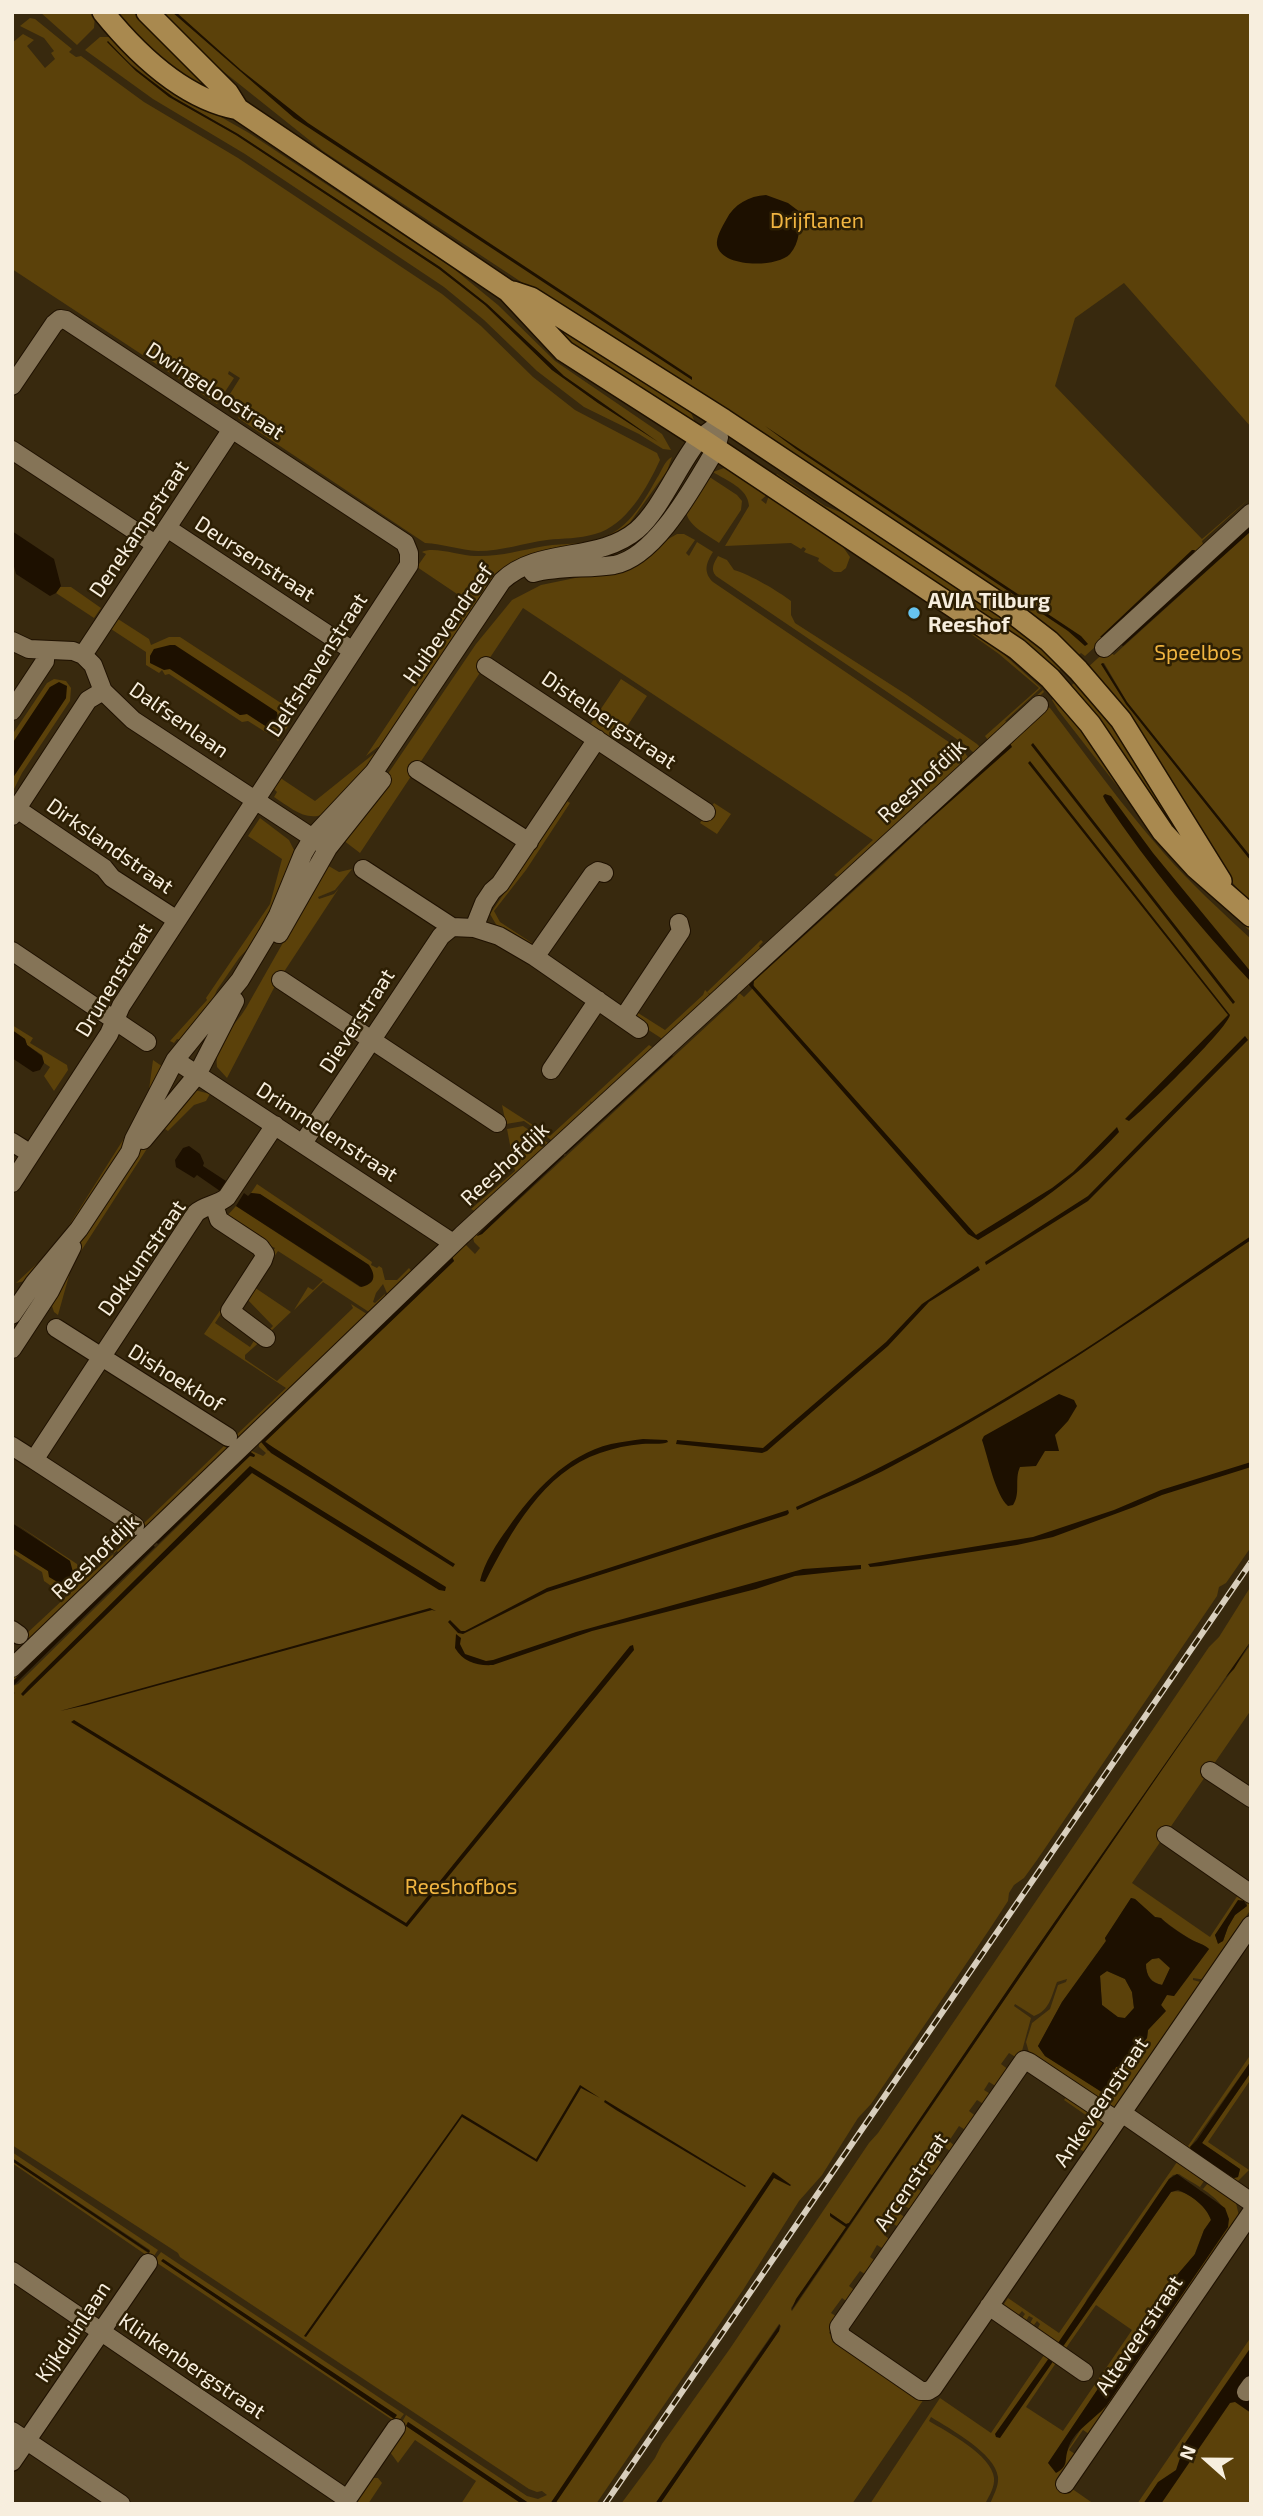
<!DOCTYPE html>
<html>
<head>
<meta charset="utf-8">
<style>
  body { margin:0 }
  #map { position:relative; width:1263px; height:2516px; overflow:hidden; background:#38290e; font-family:"Exo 2",sans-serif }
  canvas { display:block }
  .frame { position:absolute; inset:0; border:14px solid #f7eede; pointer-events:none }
  .north { position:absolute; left:1172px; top:2425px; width:70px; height:70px; -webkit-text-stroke:5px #2d1f04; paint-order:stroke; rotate:291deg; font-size:19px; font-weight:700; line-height:28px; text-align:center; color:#f7eede }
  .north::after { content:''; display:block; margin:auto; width:24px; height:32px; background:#f7eede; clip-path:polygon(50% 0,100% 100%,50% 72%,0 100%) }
</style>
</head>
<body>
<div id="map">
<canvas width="1263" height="2516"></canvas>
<div class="frame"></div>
<div class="north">N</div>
</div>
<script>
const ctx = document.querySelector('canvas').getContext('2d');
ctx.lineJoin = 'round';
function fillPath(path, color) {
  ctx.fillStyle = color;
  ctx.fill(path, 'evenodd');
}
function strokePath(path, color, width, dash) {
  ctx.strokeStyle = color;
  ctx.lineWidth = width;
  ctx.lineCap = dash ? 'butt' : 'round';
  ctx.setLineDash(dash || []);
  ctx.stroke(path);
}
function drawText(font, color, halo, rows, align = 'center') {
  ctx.font = font + ' "Exo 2",sans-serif';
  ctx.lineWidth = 5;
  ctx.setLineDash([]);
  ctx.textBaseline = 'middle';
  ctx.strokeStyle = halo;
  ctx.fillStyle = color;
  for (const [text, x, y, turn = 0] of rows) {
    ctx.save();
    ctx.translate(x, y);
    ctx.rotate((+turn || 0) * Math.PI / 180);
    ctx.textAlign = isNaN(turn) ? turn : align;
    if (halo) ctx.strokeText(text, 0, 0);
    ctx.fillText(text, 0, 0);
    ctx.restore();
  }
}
const green = new Path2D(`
  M40,12H92L95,15L94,28L77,45Z
  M110,12H134L209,87L207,91L186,81Z
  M160,12H1251V427L1124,283L1075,318L1055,386L1202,539L1251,497L1202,541L1203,544L1251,501V506L1085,656L1081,653L1074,659L1007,603L323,151L214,64Z
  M30,18L35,19L72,49L69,52L76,57L81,56L144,102L238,158L442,294L481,326L533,377L575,410L657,453L660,460C647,488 626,526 595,534C579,539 563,538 547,540C524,543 502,551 478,551C460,550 443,544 425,543L238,418L240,415L223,405L240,378L229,371L228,374L234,378L217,404L12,269V43L23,34L34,40L27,46L45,68L55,59L51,53L54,51L44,38L20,26Z
  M100,37H114L186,97L249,133L454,269L498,305L555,361L662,434L671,450L663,449L639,434L584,407L537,371L484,320L444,287L245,154L153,99L85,50ZM107,42L144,76L173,97L238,134L440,267L487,304L564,376L657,441L598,403L552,370L485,305L439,269L236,135L178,102L136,71Z
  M524,300L690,410L694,420L690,425L590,362Z
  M672,457L667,471L626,528L608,540L525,558L372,770L324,814C305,822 290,807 274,797L277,792L272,787L279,777L315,801L381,748L378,747L366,756L469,602L417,567L426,554L422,552C434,546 460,556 475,556C499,557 521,550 545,546C565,543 585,545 604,537C629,528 644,501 657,478C662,471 664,461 672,457Z
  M724,468H731L768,494L761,500L766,504L769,495L841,544L850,557L846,568L841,572H834L818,561L819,558L804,552L806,549L803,547L801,549L791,543L725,546L749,506C748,488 727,481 713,472Z
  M777,474L825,506L873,525L1002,611L1043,643L1064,666L1055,674L1046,665L1044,666L988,622L775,482L772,477Z
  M708,476L737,495L742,501L741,510L719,543C707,534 686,526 686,509Z
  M1251,519L1111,653L1114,655L1251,531V857L1127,702L1104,663L1101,664L1126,704L1251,861V905L1219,866L1086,669Z
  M677,534H684L695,540L686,553L689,556L697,542L713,552C706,563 703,572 713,582L965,753L969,759L841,879L834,875L873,840L523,608L360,853L343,840L476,644L512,600L541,585L614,570Z
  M718,556L727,560L734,570C751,575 778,591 791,601V615L795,623L907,695L977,744L980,747L976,750L979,753H974L964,744L716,576C710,569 714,563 718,556Z
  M60,587H71L101,608L94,618L56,593Z
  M951,618L999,650L1041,688L1005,721L1007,722L1043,690L1044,692L990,743L985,736L1039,688L999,654L951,620L946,624Z
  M118,619L149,639L151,645L169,637H180L284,705L289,725L278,741L272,733H267L248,721L242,722L169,674L165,675L162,670L159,673L146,665V652L111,629ZM154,649L274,726L267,727L247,714L240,715L150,656Z
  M54,679L66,681L71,688L70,701L22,773L12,793V779L66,698L50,687L12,744V735L47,683Z
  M621,679L647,696L616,743L590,725Z
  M1078,680L1090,693L1092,692C1135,745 1164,806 1204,862L1200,866C1153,816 1122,756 1079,703L1081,701L1068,688Z
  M1058,694L1233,912L1251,928V932L1209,893L1149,827L1058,710L1052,700Z
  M1045,706L1050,708C1087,756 1122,806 1163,852C1190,883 1221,911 1251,939V1547L1226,1583L1219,1587L1217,1596L1037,1860L1024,1878L1014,1885L1009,1893L1008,1901L989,1930L871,2104L858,2118L822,2175L799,2201L743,2290L596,2504H555L557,2501L554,2499L550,2504H530L408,2422L406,2426L522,2504H461L476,2481L415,2440L398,2463L387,2448L406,2415L527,2496L538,2499L547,2495L542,2491L537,2492L529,2489L180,2257L178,2253L12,2145V1695L15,1693L12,1691V1683L13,1686L18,1684L250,1455L254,1457L255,1455L249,1451L12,1682V1674L245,1448L263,1456L266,1453L259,1447L258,1436L460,1243L466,1245L475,1254L480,1248L474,1242L472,1232L733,990L737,991L744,997L754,987V981L878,869L1009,745L750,980L749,987L746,979L1006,742L1012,743L1020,735L1018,731ZM738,994L737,998L482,1234L477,1236V1233L618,1101ZM452,1257L454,1261L265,1441L272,1447L268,1451L261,1440L265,1434Z
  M567,801L570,803L526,870L494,911L500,922L535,945L531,948L497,926L490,914Z
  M714,803L731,814L717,834L700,823Z
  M260,818L289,840L294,850L278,900L253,943L239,958L217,990L211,1003L180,1040L177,1039L174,1043L170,1041L207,1000L206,998L270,904L282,859L248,836Z
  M327,865L339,872L352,869L335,890L318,897L319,899L334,894L339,888L276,984L227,1078L217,1067C214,1042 235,1026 246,1008Z
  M761,940L763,942L759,946L761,950L713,996L707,992L712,997L664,1040L630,1018L635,1011L665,1030L703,995L705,990L707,992Z
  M12,1025L33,1038L30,1043L67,1065L68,1070L54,1091L44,1076L50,1067L44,1063L42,1055L27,1045L25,1039L12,1030Z
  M649,1045L655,1049L594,1105L590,1101L592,1107L554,1142L524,1121L506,1124L502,1105L550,1136Z
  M153,1060L166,1069C129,1144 84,1220 25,1281L16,1283L56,1246L123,1140L148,1097Z
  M195,1090L210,1094L206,1101L194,1105L168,1131L165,1129L150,1144L72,1265L58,1315L54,1312L52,1306L80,1241L144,1144Z
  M523,1126L551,1145L478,1213L471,1209L515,1171L507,1129Z
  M257,1184L372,1262L371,1265L377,1268L379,1266L382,1268L385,1280H397L409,1268L414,1274L389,1298L383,1284L376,1293L373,1302L375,1303L385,1294L387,1300L372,1314L323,1282L294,1310L308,1287L313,1290L323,1280L278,1251L255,1284L252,1283L275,1248L262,1242L264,1238L235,1219L232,1223L226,1217L236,1206L360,1287L369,1265L260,1194L251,1193Z
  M255,1248L256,1260L215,1323L250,1347L255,1339H263L245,1355V1359L277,1381L353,1308L351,1304L370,1316L236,1441L233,1438L286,1388L204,1334L255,1259Z
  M251,1285L291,1312L268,1334L266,1333L273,1326L246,1298Z
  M224,1446L228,1449L196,1482L191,1478L195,1483L149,1528L143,1524Z
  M12,1521L77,1564L79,1575L88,1577L135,1534L139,1537L121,1555L116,1550L114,1551L113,1557L117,1554L119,1556L64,1610L60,1608L63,1612L29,1642L24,1636L68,1595L66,1589L57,1590L44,1581L42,1572L12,1553V1548L48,1571L70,1561Z
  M1251,1586V1641L1028,1960L849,2223L846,2224L830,2213L831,2217L846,2227L791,2308L792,2311L1144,1795L1251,1644V1710L1132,1883L1210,1937L1240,1892L1251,1900V1909L1225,1947L1227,1949L1206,1980L1193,1978V1980L1204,1983L1120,2105L1115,2109L1105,2108L1030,2056L1026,2042L1032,2023L1050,2009L1058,1985L1066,1982L1067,1979L1057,1982C1051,1997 1050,2010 1034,2016L1015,2004L1014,2006L1031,2018L1022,2051L1017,2058L1009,2053L1001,2064L1009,2070L997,2087L989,2082L984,2090L992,2095L985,2105L977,2100L969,2111L977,2117L967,2131L959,2126L949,2141L956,2147L952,2152L944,2147L937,2159L944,2165L935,2177L927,2172L917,2188L924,2193L913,2211L905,2206L899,2213L907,2219L900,2228L892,2223L884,2235L892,2241L885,2250L877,2245L870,2257L877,2262L868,2276L860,2271L849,2286L857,2292L849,2303L842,2298L831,2313L839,2318L829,2333L924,2399L852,2504H660L779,2331L781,2326L779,2324L655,2504H621L655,2458L662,2444L729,2350L869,2143L878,2133L1209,1647L1219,1637ZM1131,1898L1135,1899L1155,1917L1161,1918C1164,1922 1188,1938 1194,1941C1200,1944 1203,1944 1209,1949L1174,1996L1167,1994L1161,2005L1165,2011L1148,2030L1147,2038L1131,2057L1130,2065L1116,2067C1111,2078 1116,2088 1112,2098L1045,2056L1038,2046L1062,2002L1106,1941L1105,1938ZM1241,1900L1247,1903V1906L1235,1915L1228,1927L1223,1941L1218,1943L1215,1935Z
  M1159,1958L1170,1968L1163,1985C1151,1983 1147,1976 1145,1964L1152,1959Z
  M1107,1971L1125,1979L1132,1992L1134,2008L1125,2018H1118L1102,2005L1100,1975Z
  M1251,2054V2061L1190,2147L1193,2152L1234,2178L1238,2177L1240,2169L1202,2143L1251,2072V2079L1208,2142L1249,2170L1237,2182L1134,2114L1136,2111L1188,2146Z
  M1067,2096L1103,2123L1084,2152L1073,2144L1090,2118L1064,2100Z
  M12,2152L158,2250L152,2259L12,2163V2161L148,2253L150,2250L12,2158Z
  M1177,2162L1204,2181L1200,2187L1203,2189L1208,2183L1236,2203L1239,2216L1089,2434L1083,2430L1069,2450L1075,2454L1058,2479L1094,2504H990C993,2496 999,2486 998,2477C995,2453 950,2429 931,2417L929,2421C947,2432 992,2455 994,2478C995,2487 989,2496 985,2504H870L940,2398L991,2433L1044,2355L994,2318L1058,2360L1026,2407L1063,2431L1132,2330L1096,2305L1064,2351L1036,2332L1040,2324L1037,2321L1031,2329L1028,2327L1033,2318L1029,2316L1024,2324L1020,2321L1025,2314L1022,2311L1016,2318L1002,2307L1008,2298L1059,2333ZM1179,2174C1198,2187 1231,2201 1228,2227L1106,2406L1081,2429L1067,2451L1048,2463L1147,2316L1163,2298L1171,2282L1194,2256L1204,2230L1211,2220C1207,2206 1185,2187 1171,2192L1073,2331L1087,2299L1169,2179L1173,2175Z
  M161,2252L404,2414L397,2423L154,2261ZM163,2259L396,2415L395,2418L162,2261Z
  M1251,2337V2504H1137Z
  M366,2478H378L382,2483L368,2504H349Z`);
const water = new Path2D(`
  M172,12H176L241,70L308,123L692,377V380L294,118Z
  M108,41L131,65L173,97L238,134L440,267L487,304L564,376L658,442L598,403L552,370L485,305L439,269L236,135L169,97L136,71L107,42Z
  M766,195L788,203L800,212C800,226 800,243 790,254C777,268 721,268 717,245C716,237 722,227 726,220C734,204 749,196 766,195Z
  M765,426L1081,636L1088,644L1085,646L1068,631L796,449Z
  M1251,525V531L1123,646L1120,644Z
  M12,531L54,559L61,586L56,593L50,596L16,574L12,559Z
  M1192,550H1195L1194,553L1102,637H1100Z
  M170,645H175L277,712L278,718L274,726L267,727L247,714L240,715L170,669L164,670L150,663V656L154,649Z
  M1103,663L1127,702L1251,857V861L1126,704L1101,664Z
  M59,682L67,686L66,698L12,779V744L50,687Z
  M1010,743L1012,747L925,824L924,823Z
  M1033,743L1235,1002L1233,1004L1031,745Z
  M1030,761L1230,1015C1227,1029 1145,1109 1129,1121L1125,1119L1228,1015L1028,763Z
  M1105,794L1111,796L1153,853L1251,972V982C1198,926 1149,866 1106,802L1103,796Z
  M919,827L920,829L754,981L753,985L976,1235L1052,1188L1073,1172L1117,1127L1119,1132C1078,1177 1030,1210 978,1240L968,1234L748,984Z
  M12,1030L25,1039L27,1045L42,1056L44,1063L40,1070L33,1072L12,1058Z
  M1245,1036L1248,1040L1088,1201L986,1265L985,1262L1088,1196Z
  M670,1053L673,1056L566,1154L564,1153Z
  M189,1146L200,1154L204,1163L203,1166L226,1181L220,1191L197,1175L194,1178L176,1167L175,1160L183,1148Z
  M563,1154L564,1156L482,1234L477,1236L514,1198Z
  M244,1193L248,1196L251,1193L260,1194L369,1265C377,1277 374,1284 361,1287L236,1206Z
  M1251,1236V1240C1134,1319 1019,1399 894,1465C863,1482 830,1495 797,1510L796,1507C903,1460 1004,1402 1102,1338C1152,1305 1201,1269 1251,1236Z
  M452,1257L454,1261L265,1442L450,1561L455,1564L453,1567L271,1453L261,1442Z
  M978,1266L980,1270L929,1302L888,1346L767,1451L762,1453L676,1444L677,1440L763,1448L886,1342L922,1304Z
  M1059,1394L1074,1400L1077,1406L1068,1421L1055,1435L1059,1451H1045L1036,1466L1020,1467C1014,1480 1021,1493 1013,1505L1008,1506C995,1494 988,1457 982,1440L984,1436Z
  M643,1439L667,1440L668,1442C661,1445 651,1443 642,1444C628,1445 614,1448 600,1453C543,1472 511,1532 485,1582L480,1581C484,1563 497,1543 508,1528C533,1492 566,1455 611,1444C622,1442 633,1440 643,1439Z
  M249,1451L255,1455L254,1457L250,1456L158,1544L156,1542Z
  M1251,1462V1467L1162,1495L1134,1507L1053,1537L1017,1545L881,1566L870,1567L868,1564L1033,1537L1114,1510L1161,1490Z
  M250,1466L446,1587L445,1591L439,1590L252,1473L23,1696L21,1694L28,1686Z
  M788,1510L789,1513L787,1515L547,1592L463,1634L458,1633L448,1622L450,1620L461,1631H465L547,1588Z
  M12,1523L70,1561L73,1572L65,1582L59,1583L49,1577L48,1571L12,1548Z
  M153,1545L155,1547L13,1686L14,1680Z
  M861,1565V1569L795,1576L756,1589L592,1631L493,1665C477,1666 463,1662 455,1648L456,1634L461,1638L460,1644L465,1654L486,1661L493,1660L576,1632L803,1569Z
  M430,1608L436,1611L432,1610L87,1705L60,1711Z
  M1251,1641L1234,1669L1225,1678L791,2311L796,2299L846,2227L830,2216V2213L846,2224L849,2223L1028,1960Z
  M633,1645L634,1650L407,1927L71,1722L74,1720L406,1923L630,1646Z
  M1131,1898L1135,1899L1155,1917L1161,1918C1165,1923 1187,1938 1194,1941C1200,1944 1203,1944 1209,1949L1174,1996L1167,1995L1161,2005L1166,2011L1148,2030L1147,2038L1131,2057L1130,2065L1116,2067L1111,2077L1113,2096L1111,2098L1045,2056L1038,2046L1062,2002L1106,1941L1105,1938ZM1159,1958L1170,1968L1162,1985C1151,1983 1146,1976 1146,1964L1152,1959ZM1107,1971L1125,1979L1132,1992L1134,2008L1125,2018L1118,2017L1102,2005L1100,1976Z
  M1238,1900L1244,1901L1247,1906L1235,1915L1228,1927L1223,1941L1218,1944L1215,1935Z
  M1251,2061V2072L1202,2143L1240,2169L1238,2177L1234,2178L1193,2152L1190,2147L1197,2140Z
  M580,2085L600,2098L581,2088L537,2162L462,2117L306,2337L304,2336L462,2114L536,2159Z
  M605,2100L746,2186L745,2187L616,2110L604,2102Z
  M12,2158L150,2251L149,2253L12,2161Z
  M773,2172L791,2185L790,2186L774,2178L585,2460L555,2504H550Z
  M1177,2174L1225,2208L1229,2219L1228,2227L1106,2406C1094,2420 1073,2431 1068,2449C1064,2461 1069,2466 1056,2473L1048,2463L1147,2316L1163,2298L1171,2282L1195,2254L1204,2230L1211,2220C1207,2207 1191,2195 1178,2190L1171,2192L1062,2348L1058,2343L1169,2179Z
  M163,2259L397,2415L394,2419L161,2261Z
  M780,2324L779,2331L660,2504H655Z
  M1251,2347V2373L1238,2391L1251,2400V2413L1235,2402L1230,2403L1161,2504H1143L1158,2482L1176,2470L1185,2443Z
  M1049,2358L1053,2359L1052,2363L1000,2438L996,2437L995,2434Z
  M408,2422L530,2504H522L406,2426Z`);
const minor = new Path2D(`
  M12,386L54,324L60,319L66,320L405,543L409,553V565L121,1006L109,1034L12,1183
  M12,450L155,544
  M167,528L353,651
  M533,573C559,566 587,569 614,565C657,557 695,483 716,449L719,437
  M12,641L29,649L73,651L83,655L93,665L103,691L133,720L322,844
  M1104,648L1251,513
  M83,655L232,429
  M486,666L706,812
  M12,711L45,661V651
  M417,770L529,842
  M17,809L104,868L112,878L177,920
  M12,816L88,700L103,691
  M363,869L452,927L474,928L499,936L535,957L639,1029
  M474,928L484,903L492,891L500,884L597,739
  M279,934L328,848L382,780
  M12,951L147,1042
  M535,957L593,874L598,871L604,873
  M281,980L497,1123
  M624,1017L681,931L679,923
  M175,1060L453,1243
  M551,1070L598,1000
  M143,1140L197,1075L235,1001
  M12,1142L31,1154
  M303,1143L441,936L452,927
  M214,1205L219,1220L260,1247L265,1254L263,1260L230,1311L266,1338
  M12,1315L34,1283L79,1229L130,1152L134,1139L175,1060L240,980L267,935L278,915L303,854L313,837L374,772L502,581C539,546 598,563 637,530C661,509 678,466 698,441C705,433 716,427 724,420
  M56,1328L228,1437
  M12,1349L50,1291L72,1247
  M12,1446L34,1460L196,1213C205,1205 218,1205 227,1197L275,1125
  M34,1460L135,1526
  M12,1630L19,1635
  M12,1668L462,1235L1039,705
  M1210,1771L1251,1798
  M1166,1835L1251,1894
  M1122,2113L1251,2202
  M1116,2120L1029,2062L1024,2060L839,2327L841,2336L921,2391H928L933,2388L1251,1925
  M12,2271L347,2499
  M989,2306L1084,2372
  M1246,2392L1251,2385
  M12,2431L121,2504
  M12,2462L148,2263
  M1065,2484L1251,2213
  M344,2504L396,2428`);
const major = new Path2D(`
  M103,12C137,54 183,99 238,109
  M147,12L228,93L238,109L508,291L564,351L700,438L1017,649L1050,678L1090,724L1163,832L1195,867L1251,916
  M513,292L531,298L724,420L1005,607L1049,641L1078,670L1121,720L1221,881`);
const rail = new Path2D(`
  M605,2504L1251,1562`);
const markers = [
  [914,613,7,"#67c4ef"]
];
const parkNames = [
  ["Drijflanen",817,221],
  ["Speelbos",1198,653],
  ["Reeshofbos",461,1887]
];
const streetNames = [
  ["Dwingeloostraat",215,391,33],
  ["Denekampstraat",139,529,-56],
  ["Deursenstraat",255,559,33],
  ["Huibevendreef",448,624,-55],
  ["Delfshavenstraat",317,665,-57],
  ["Dalfsenlaan",179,720,35],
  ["Distelbergstraat",609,720,34],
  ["Reeshofdijk",922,781,-43],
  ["Dirkslandstraat",110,846,35],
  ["Drunenstraat",114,980,-59],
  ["Dieverstraat",357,1021,-57],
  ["Drimmelenstraat",327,1132,33],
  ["Reeshofdijk",505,1164,-43],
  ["Dokkumstraat",142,1258,-55],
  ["Dishoekhof",176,1378,32],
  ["Reeshofdijk",95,1557,-44],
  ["Ankeveenstraat",1101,2102,-56],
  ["Arcenstraat",911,2182,-56],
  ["Kijkduinlaan",73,2332,-56],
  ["Alteveerstraat",1139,2335,-56],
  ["Klinkenbergstraat",192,2366,34]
];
const poiNames = [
  ["AVIA Tilburg",928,601],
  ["Reeshof",928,625]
];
fillPath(green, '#5b410a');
fillPath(water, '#1d1000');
strokePath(minor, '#1f1100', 20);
strokePath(major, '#1f1100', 24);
strokePath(minor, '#857457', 18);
strokePath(major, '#a9894f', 21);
strokePath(rail, '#d8cebc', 6);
strokePath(rail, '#2d1f04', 3.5, [10]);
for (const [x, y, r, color] of markers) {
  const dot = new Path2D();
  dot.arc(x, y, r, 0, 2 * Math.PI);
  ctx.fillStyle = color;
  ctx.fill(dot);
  strokePath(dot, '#2d1f04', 2.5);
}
drawText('21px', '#f1b541', '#2d1f04', parkNames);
drawText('21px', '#f7eede', '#2d1f04', streetNames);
drawText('bold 21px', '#f7eede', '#2d1f04', poiNames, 'left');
</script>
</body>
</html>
